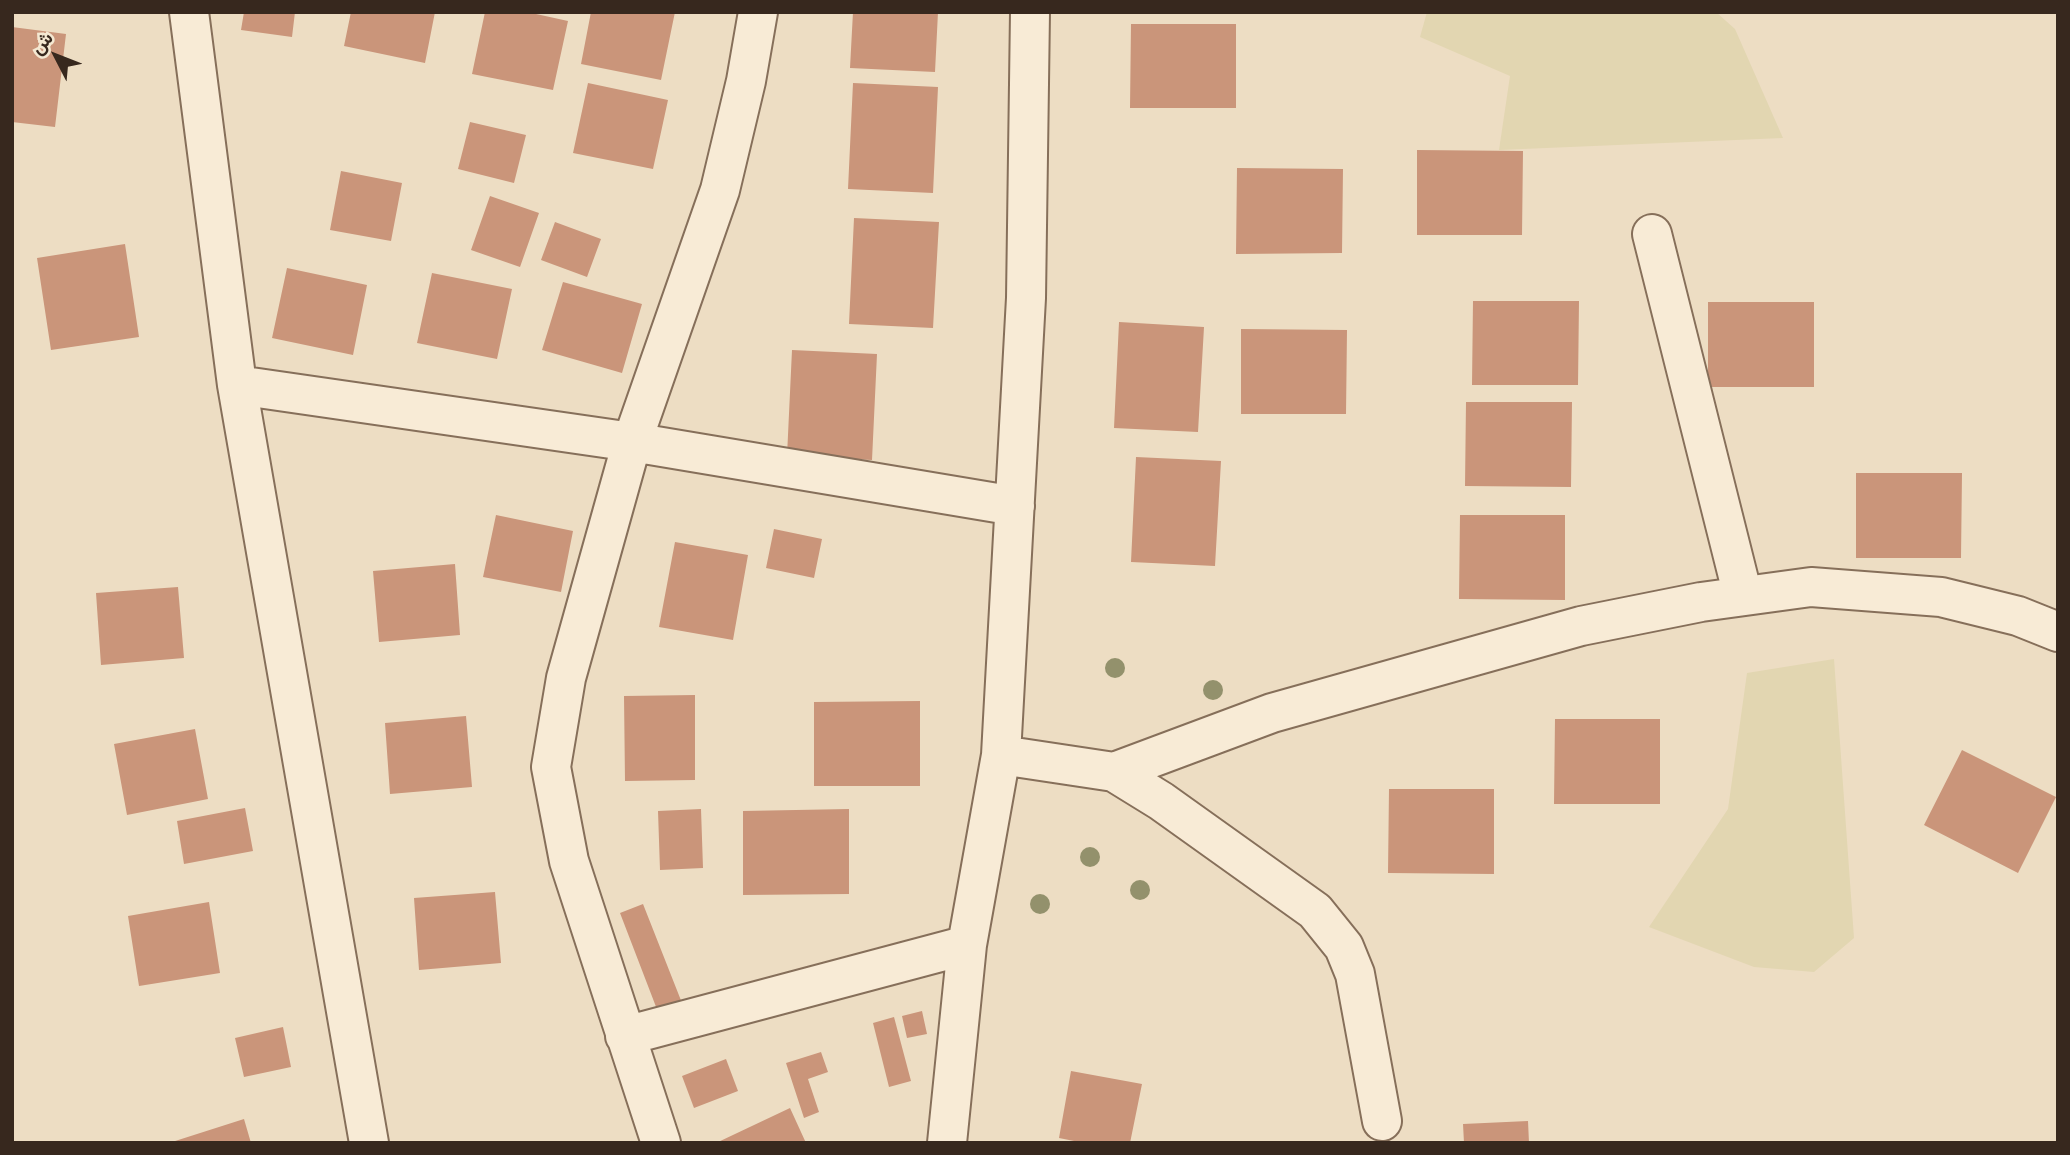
<!DOCTYPE html>
<html>
<head>
<meta charset="utf-8">
<style>
  body { margin:0 }
  #map { position:relative; width:2070px; height:1155px; overflow:hidden; background:#edddc3; font-family:"Playfair Display",Vazirmatn,serif }
  canvas { display:block }
  .frame { position:absolute; inset:0; border:14px solid #37281e; pointer-events:none }
  .north { position:absolute; left:21px; top:21px; width:70px; height:70px; -webkit-text-stroke:5px #f4e8d2; paint-order:stroke; rotate:312deg; font-size:19px; font-weight:700; line-height:28px; text-align:center; color:#37281e }
  .north::after { content:''; display:block; margin:auto; width:24px; height:32px; background:#37281e; clip-path:polygon(50% 0,100% 100%,50% 72%,0 100%) }
</style>
</head>
<body>
<div id="map">
<canvas width="2070" height="1155"></canvas>
<div class="frame"></div>
<div class="north">ش</div>
</div>
<script>
const ctx = document.querySelector('canvas').getContext('2d');
ctx.lineJoin = 'round';
function fillPath(path, color) {
  ctx.fillStyle = color;
  ctx.fill(path, 'evenodd');
}
function strokePath(path, color, width, dash) {
  ctx.strokeStyle = color;
  ctx.lineWidth = width;
  ctx.lineCap = dash ? 'butt' : 'round';
  ctx.setLineDash(dash || []);
  ctx.stroke(path);
}
const farmland = new Path2D(`
  M1427,12H1716L1735,29L1783,138L1499,150L1510,76L1420,37Z
  M1834,659L1854,938L1814,972L1754,967L1649,927L1728,809L1747,673Z`);
const building = new Path2D(`
  M244,12H295L292,37L241,30Z
  M351,12H435L425,63L344,46Z
  M485,12H527L568,21L553,90L472,74Z
  M591,12H675L661,80L581,64Z
  M853,12H938L935,72L850,68Z
  M1131,24H1236V108H1130Z
  M12,27L66,34L55,127L12,122Z
  M588,83L668,100L653,169L573,153Z
  M853,83L938,87L933,193L848,189Z
  M470,122L526,135L514,183L458,169Z
  M1417,150L1523,151L1522,235H1417Z
  M1237,168L1343,169L1342,253L1236,254Z
  M341,171L402,183L391,241L330,230Z
  M490,196L539,213L520,267L471,250Z
  M854,218L939,222L933,328L849,324Z
  M555,222L601,239L587,277L541,260Z
  M125,244L139,337L51,350L37,258Z
  M287,268L367,285L353,355L272,338Z
  M432,273L512,289L497,359L417,343Z
  M563,282L642,304L622,373L542,350Z
  M1473,301H1579L1578,385H1472Z
  M1708,302H1814V387H1708Z
  M1119,322L1204,327L1198,432L1114,428Z
  M1241,329L1347,330L1346,414H1241Z
  M792,350L877,354L872,460L787,456Z
  M1466,402H1572L1571,487L1465,486Z
  M1136,457L1221,461L1215,566L1131,562Z
  M1856,473H1962L1961,558H1856Z
  M496,515L573,531L561,592L483,577Z
  M1460,515H1565V600L1459,599Z
  M774,529L822,539L814,578L766,568Z
  M675,542L748,555L733,640L659,627Z
  M455,564L460,635L379,642L373,571Z
  M178,587L184,658L101,665L96,593Z
  M695,695V780L625,781L624,696Z
  M920,701V786H814V702Z
  M466,716L472,787L390,794L385,723Z
  M1555,719H1660V804H1554Z
  M195,729L208,799L127,815L114,744Z
  M1962,750L2056,797L2018,873L1924,825Z
  M1389,789H1494V874L1388,873Z
  M245,808L253,851L184,864L177,821Z
  M701,809L703,868L660,870L658,811Z
  M849,809V894L743,895V811Z
  M495,892L501,963L419,970L414,898Z
  M209,902L220,973L139,986L128,916Z
  M643,904L682,1003L658,1012L620,913Z
  M922,1011L927,1034L907,1038L902,1016Z
  M894,1017L911,1081L889,1087L873,1023Z
  M283,1027L291,1067L244,1077L235,1038Z
  M821,1052L828,1072L808,1079L819,1112L804,1118L786,1063Z
  M726,1059L738,1091L694,1108L682,1076Z
  M1071,1071L1142,1084L1130,1143H1084L1059,1138Z
  M790,1108L806,1143H716Z
  M244,1119L251,1143H172V1142Z
  M1528,1121L1529,1143H1464L1463,1124Z`);
const minor = new Path2D(`
  M189,12L237,385L369,1143
  M1652,234L1743,596
  M237,385L632,442L1015,506
  M1001,755L1114,772L1272,713L1581,626L1701,602L1811,587L1941,597L2018,616L2058,632
  M1114,772L1161,801L1315,911L1344,947L1355,974L1382,1121
  M625,1036L967,945
  M661,1143L569,861L551,767L566,678L632,442L720,190L746,81L758,12
  M947,1143L967,945L1001,755L1026,298L1030,12`);
const trees = [
  [1115,668],
  [1213,690],
  [1090,857],
  [1140,890],
  [1040,904]
];
fillPath(farmland, '#e2d6b1');
fillPath(building, '#ca957a');
strokePath(minor, '#866f5a', 42);
strokePath(minor, '#f8ebd6', 38);
ctx.fillStyle = '#93916c';
for (const [x, y] of trees) {
  ctx.beginPath();
  ctx.arc(x, y, 10, 0, 2 * Math.PI);
  ctx.fill();
}
</script>
</body>
</html>
